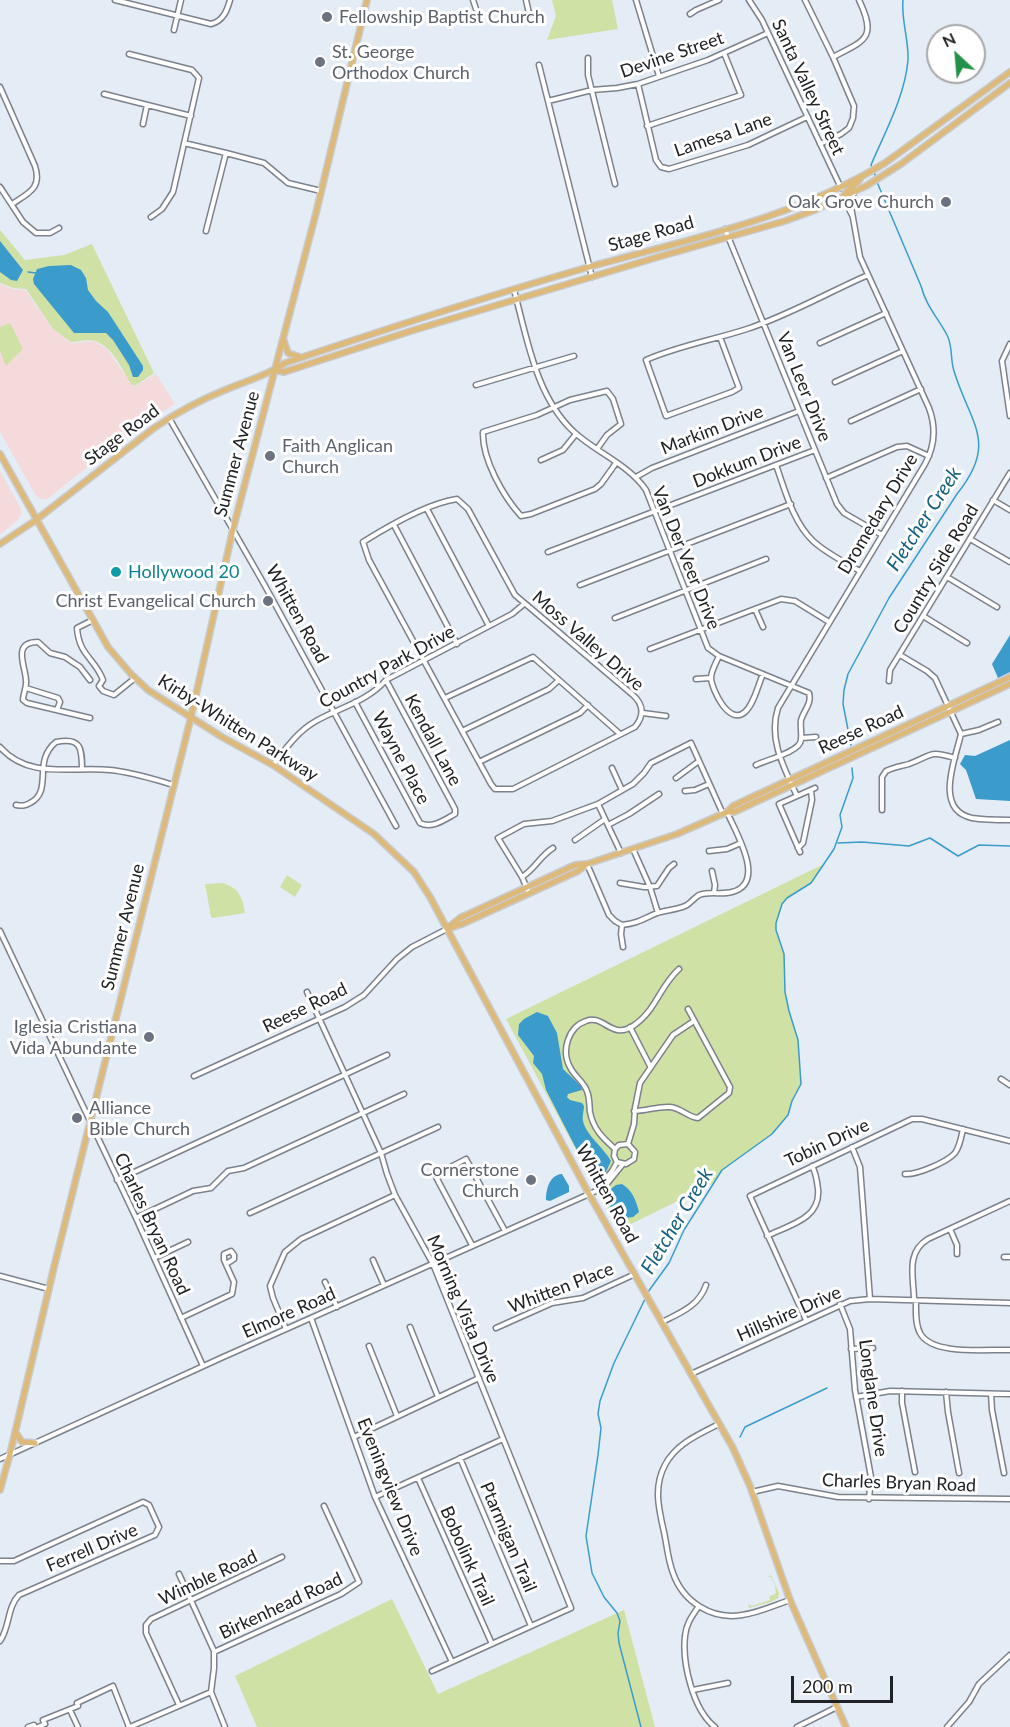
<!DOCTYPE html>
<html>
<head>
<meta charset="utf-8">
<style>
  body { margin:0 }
  #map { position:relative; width:1010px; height:1727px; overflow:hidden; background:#e4ecf6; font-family:Lato,sans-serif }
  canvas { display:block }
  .north { position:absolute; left:926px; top:24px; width:60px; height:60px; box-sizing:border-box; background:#fff; border:2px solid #a6a7a8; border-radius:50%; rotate:334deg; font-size:16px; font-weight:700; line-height:24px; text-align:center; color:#202326 }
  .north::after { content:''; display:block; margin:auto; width:21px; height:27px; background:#24914a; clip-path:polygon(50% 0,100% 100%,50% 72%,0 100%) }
  .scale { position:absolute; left:791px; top:1676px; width:102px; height:27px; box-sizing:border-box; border:3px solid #202326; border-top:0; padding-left:8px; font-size:18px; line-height:21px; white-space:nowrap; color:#202326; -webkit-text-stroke:4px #fff; paint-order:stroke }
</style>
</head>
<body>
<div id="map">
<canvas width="1010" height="1727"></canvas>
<div class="north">N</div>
<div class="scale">200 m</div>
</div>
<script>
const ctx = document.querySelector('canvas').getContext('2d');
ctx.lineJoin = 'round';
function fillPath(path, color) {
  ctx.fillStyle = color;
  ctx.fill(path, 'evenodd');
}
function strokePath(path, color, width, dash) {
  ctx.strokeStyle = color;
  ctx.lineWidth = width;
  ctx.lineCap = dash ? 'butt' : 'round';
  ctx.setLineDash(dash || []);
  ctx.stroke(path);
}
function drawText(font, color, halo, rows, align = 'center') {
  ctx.font = font + ' Lato,sans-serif';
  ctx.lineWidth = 6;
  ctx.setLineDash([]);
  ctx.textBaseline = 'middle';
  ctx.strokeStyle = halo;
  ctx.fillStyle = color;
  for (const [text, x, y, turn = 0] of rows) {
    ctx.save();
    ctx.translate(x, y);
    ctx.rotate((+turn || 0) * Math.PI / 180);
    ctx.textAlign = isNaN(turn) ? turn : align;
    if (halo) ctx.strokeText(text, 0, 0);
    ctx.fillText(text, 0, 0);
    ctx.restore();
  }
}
const commercial = new Path2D(`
  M0,284L13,289L25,290L53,329L71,343L94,341L107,349L134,387L156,374L175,404L134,431L47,499H40L35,494L0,432Z
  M0,471L21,509V515L17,521L0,534Z`);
const green = new Path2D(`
  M552,0H612L618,29L547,40L556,16Z
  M0,230L25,260L64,255L92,244L154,373L135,386L131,384C122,369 113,347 95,341C89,339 78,342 71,342L53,329L26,289L13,288L0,283Z
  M10,323L23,349L6,366L0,351V327Z
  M826,863L811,883L787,898L782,904L776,923V930L784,954L785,992L789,1011L798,1040L801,1084L792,1101L788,1115L772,1134L722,1170L714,1183L619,1230L506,1019Z
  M287,875L302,885L295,897L280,887Z
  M222,883C238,887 243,897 245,913L213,918L211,917L205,884Z
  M771,1575L779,1593L778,1598L771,1602L749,1608L748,1604L752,1606L770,1600L769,1597L776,1593L775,1585L771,1577H768Z
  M392,1599L438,1694L624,1610L655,1727H257L235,1676Z`);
const water = new Path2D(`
  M0,241L23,270L17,281L11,280L0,272Z
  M71,265L81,270L86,278L88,290L96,301L108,312L143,366V370L138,377H133L129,365L113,340L106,333H74L34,284L33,279L37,269L49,266Z
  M1010,635V672L998,678L992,664Z
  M1010,740V801L976,799L966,770L960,764L965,755L975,756Z
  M537,1012L548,1016L557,1033L563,1069L581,1086L582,1090L568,1094L567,1097L570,1100L582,1103L584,1106C584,1110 582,1117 583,1121C586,1135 604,1148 611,1161L605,1174L595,1179L582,1160L546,1090L542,1074L533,1063L534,1056L518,1035L519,1024L524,1019Z
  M562,1174L569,1186V1192L550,1201L546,1200C546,1190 549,1175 562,1174Z
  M622,1184C632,1190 636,1200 639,1212L633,1217L619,1219L608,1204V1191L616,1185Z`);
const stream = new Path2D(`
  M876,177L871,165C885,132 905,96 908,60C909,40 901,20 903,0
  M28,272L36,273
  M851,745L843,704L844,690L848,674L889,598L957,494C999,442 970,424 954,371C950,359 953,346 947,335C938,318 926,306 921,286L877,182
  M838,843L862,842L909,846L930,838L958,856L979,845L1010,846
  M648,1292L669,1263L684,1230L722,1170L772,1134L788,1115L792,1101L801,1084L798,1040L789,1011L785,992L784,954L776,930V923L782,904L787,898L811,883L834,849L842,827L840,815L853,778L852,768
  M740,1437L745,1427L827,1388
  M641,1727L619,1643L618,1633L620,1621L617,1613L604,1597L592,1573L586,1536L598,1455L601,1428L598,1414L600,1401L614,1363L646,1297`);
const minor = new Path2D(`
  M115,0L211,24C223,21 227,11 230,0
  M473,0L476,9
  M526,0L530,18
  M636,0L659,76
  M749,0L762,20L841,188
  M805,0L833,57L854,106L853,118L849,128L841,134L820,144
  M690,14L696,10L719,0
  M174,30L181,0
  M129,54L192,70L199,78L173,192L162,209L151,217
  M833,57C866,40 877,38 859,0
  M588,58V75L615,184
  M539,65L592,277
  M638,84L656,160L661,167L669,169L748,145L807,117
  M0,87L35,166C42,188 29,193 12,204
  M104,94L191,116
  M548,101L592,90L617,88L638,84L708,60L768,33
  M143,124L147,105
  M647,126L741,95L724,53
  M184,143L226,153
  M0,187L23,222L36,233H50L59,228
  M843,197L852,215
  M725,229L837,504L844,513L882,535
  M206,231L226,153L264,163L288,183L321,191
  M514,290C527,338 536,397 574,432C597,453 628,464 646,490L708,648L719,656L809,693C812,704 804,710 801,720C800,727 802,733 801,740C800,752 766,760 756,765
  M720,337L739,388L732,392L666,416L646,360C678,346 713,340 747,329C787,316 829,292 868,275
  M820,343L886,313
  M1010,344L1002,361L1010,416
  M835,382L903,351
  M476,385L574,356
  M169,418L264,584L396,826
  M851,421L921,389
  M597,449L607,435L621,424L613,399L607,391L570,400L537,415L483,432C482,459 503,496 521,516L531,514L595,489L601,484L616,463
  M541,460L563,450L576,434
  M776,465C785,490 793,522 813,541C826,553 844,562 860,571
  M636,477L652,468L799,411
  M826,478L897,447L907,446L929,456
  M457,499L468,509L515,595L633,695C644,705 644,716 635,727L513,789H495L491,784L369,560L363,542C387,527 429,503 457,499Z
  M993,500L1010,510
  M427,509L489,626
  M394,525L457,644
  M970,539L1010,562
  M548,552L815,450
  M947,577L997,607
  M580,585L791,504
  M755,609L763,627
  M923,616L967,643
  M615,618L766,559
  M93,620L77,628C79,656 95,658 103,680L99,686L103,691L114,695L135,678
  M650,649L781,599L795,601L829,622
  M900,655L927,671L935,678L961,734C956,757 933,810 972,818C984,820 997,820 1010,820
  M719,656C716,663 711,671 711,678C712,690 729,726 745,712C754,704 758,685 763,674
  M696,679L711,678
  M90,680L80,667L65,657L50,653L38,642C12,642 25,665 26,680C27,688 23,693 23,700L27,703L90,718
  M889,681L890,670L1010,473
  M26,688L58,698L60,702L57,710
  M445,698L533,657L620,734
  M355,702L420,823C432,829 444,820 455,814V809L386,680
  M643,713L666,716
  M462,731L549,689L559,680
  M961,734L979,730L998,722
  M801,738L816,737
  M0,747C29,780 72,766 110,770C132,772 153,779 174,785
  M479,762L580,713L588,705
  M273,765C286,748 298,731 316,721C339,708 368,701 386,680L512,614L524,604
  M612,768L622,790
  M676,778L699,761
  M685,791L695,790L709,784
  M797,796C784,768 768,739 778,708L925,464C935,446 936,427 929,408L860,257L850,201L854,193
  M598,804L621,853
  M16,805C22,806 25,806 30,803C48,794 40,774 45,758C47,752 51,746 56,742C81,737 82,748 82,769
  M882,810V777L886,771C894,767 902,766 909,764C933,755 928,750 955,758
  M608,825L629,814L659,794
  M575,840L605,819
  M798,848L803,843L812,800L811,790
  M633,849L650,887L658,913
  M709,851L727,849L741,843
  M800,852L779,804L815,788
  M587,864L609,915L615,921L622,925
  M712,871L715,885L714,893
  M522,877C535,869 540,856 553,848
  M620,883L644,887L657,886L669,868L674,864
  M529,893L522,877L498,838L524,824L552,821L598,804L633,784L644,773L651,763L691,743L723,814
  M622,925C639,923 643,919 657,913C666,910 676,910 685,906C690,904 694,898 699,895C710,891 721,895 732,892C767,883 736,833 727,812
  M622,925L621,934L623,947
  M0,931L136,1218L203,1366
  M307,992L381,1153L387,1174L395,1195L433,1264L571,1608L432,1671
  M630,1027L650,1066
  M194,1076L345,1007L364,995L397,959L412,947L447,929
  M1001,1079L1010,1085
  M634,1111C646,1111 659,1106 670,1107C681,1108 688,1117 698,1118L729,1093L730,1087L688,1009
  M628,1144L634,1124L635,1108L640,1083L673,1035L694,1021
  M852,1147L860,1167L870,1299
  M615,1149L619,1145L628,1144L635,1152L634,1159L626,1164L617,1162L614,1156L615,1149C603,1138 593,1129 590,1112C589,1104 590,1096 586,1089C582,1080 574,1076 570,1067C561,1051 568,1027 586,1021C604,1014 611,1040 633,1026C656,1011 659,987 679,969
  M905,1174C917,1175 947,1162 955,1153C960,1146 961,1138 963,1129
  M117,1180L387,1055
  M596,1191L612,1171L617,1162
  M250,1213L438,1127
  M136,1218L193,1191L211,1188L228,1171L244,1168L404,1094
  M950,1229L957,1245V1254
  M767,1236C789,1225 821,1219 818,1189C817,1180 816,1173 812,1166
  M472,1245L435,1175L466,1159L505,1231
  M1004,1257H1010
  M154,1258L188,1242
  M373,1260L384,1285
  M0,1276L49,1289
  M325,1282L337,1307
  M914,1300C914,1278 905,1253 928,1239L1010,1201
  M916,1300C916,1311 915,1324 920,1333C932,1356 987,1349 1010,1350
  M840,1304L850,1329L855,1390L871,1477L869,1499
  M181,1318L232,1294L234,1282L224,1260V1254L231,1251L234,1255V1259L226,1264
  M311,1318L375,1497L452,1662
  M806,1320L750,1196L912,1119H922L1010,1141
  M662,1322C680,1313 699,1306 706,1285
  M410,1327L438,1397
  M496,1328L552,1303L583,1298L635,1274
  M286,1329L273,1298L270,1286L285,1252L301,1239L395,1195
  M369,1346L397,1416
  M851,1349L873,1348
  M691,1374L850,1301L870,1299L1010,1303
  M902,1391V1403L915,1472
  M946,1392L948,1412L959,1473
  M991,1394L992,1410L1004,1473
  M856,1397L890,1391L1010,1394
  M719,1424C699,1434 676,1444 665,1465C653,1487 659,1510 664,1532C667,1546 668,1560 673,1573C683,1602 712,1620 742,1615C758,1613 775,1605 790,1600
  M354,1437L479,1378
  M460,1458L531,1626
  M0,1459L221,1358L596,1191H601L623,1164
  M418,1478L492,1644
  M752,1492L778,1486L838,1497L1010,1499
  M375,1497L503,1439
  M0,1561H14L143,1502L149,1505L159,1527L155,1535L19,1595C7,1607 10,1627 0,1641
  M179,1574L214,1651V1668L211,1692L225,1727
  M699,1606C692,1616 686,1624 685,1636C682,1663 693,1710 715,1727
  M146,1625L151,1619L282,1557
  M146,1625V1633L179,1705
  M214,1652L341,1594L359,1582L324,1506
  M693,1690L728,1683
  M70,1710L78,1727
  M28,1727L34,1725L35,1727
  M38,1727L45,1724L43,1720L78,1706L77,1703L113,1686L129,1727
  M130,1727L211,1692
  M797,1727L837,1707
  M947,1727L969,1702L979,1684L1010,1655`);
const major = new Path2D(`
  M843,197C849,186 854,188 860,179
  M284,341L288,353L300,357
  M275,370L284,372L414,330L658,257L785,221L815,210L866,186L901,164L1010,83
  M0,454L108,647L131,674L148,690L222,737L273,765L374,834L414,872L430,897L589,1194L733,1448L750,1486L790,1600L846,1727
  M0,544L36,520L154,428C176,413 200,400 225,390C245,381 267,376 285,363C386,329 487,296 589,267C690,239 795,218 885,163L1010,72
  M727,812L733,806L1010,677
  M450,926L460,918L575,865L585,864
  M447,929L462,924L578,871L587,864L677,834L727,812H734L1010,684
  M16,1433L22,1442L35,1443
  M0,1490L10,1454L54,1267L191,717L233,529L316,213L367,0`);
const markers = [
  [327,17,6,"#6b7280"],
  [320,62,6,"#6b7280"],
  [946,202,6,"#6b7280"],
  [270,456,6,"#6b7280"],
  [116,572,6,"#0f9aa8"],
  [268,601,6,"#6b7280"],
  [149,1037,6,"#6b7280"],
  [77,1118,6,"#6b7280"],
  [531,1180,6,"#6b7280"]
];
const worshipNames = [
  ["Fellowship Baptist Church",339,17],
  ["St. George",332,52],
  ["Orthodox Church",332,73],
  ["Oak Grove Church",934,202,"right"],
  ["Faith Anglican",282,446],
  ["Church",282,467],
  ["Christ Evangelical Church",256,601,"right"],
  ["Iglesia Cristiana",137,1027,"right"],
  ["Vida Abundante",137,1048,"right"],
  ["Alliance",89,1108],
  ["Bible Church",89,1129],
  ["Cornerstone",519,1170,"right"],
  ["Church",519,1191,"right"]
];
const streetNames = [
  ["Devine Street",672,55,-19],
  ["Santa Valley Street",808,87,65],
  ["Lamesa Lane",723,135,-19],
  ["Stage Road",651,234,-16],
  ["Van Leer Drive",804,387,68],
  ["Markim Drive",712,430,-21],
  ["Stage Road",122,435,-37],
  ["Summer Avenue",237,454,-75],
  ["Dokkum Drive",747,462,-21],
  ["Dromedary Drive",878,514,-59],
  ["Van Der Veer Drive",686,558,68],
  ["Country Side Road",936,569,-59],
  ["Whitten Road",297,614,61],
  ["Moss Valley Drive",588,641,41],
  ["Country Park Drive",387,667,-29],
  ["Kirby-Whitten Parkway",238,728,32],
  ["Reese Road",861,730,-25],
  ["Kendall Lane",433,740,62],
  ["Wayne Place",401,758,62],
  ["Summer Avenue",123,927,-76],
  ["Reese Road",305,1008,-26],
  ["Tobin Drive",827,1143,-25],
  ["Whitten Road",607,1194,61],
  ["Charles Bryan Road",152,1224,65],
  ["Whitten Place",561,1288,-21],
  ["Morning Vista Drive",463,1309,67],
  ["Elmore Road",289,1313,-24],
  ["Hillshire Drive",789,1314,-24],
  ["Longlane Drive",873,1398,82],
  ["Charles Bryan Road",899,1483,2],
  ["Eveningview Drive",390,1487,68],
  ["Ptarmigan Trail",508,1537,67],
  ["Ferrell Drive",92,1548,-23],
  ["Bobolink Trail",467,1556,66],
  ["Wimble Road",208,1578,-25],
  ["Birkenhead Road",281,1606,-25]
];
const cultureNames = [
  ["Hollywood 20",128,572]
];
const waterNames = [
  ["Fletcher Creek",924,519,-57],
  ["Fletcher Creek",677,1221,-59]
];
fillPath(commercial, '#f5dadb');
fillPath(green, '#d0e1a6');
fillPath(water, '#3b9ccb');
strokePath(stream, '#3b9ccb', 1.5);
strokePath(minor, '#7b828b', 7);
strokePath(major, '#c9cacb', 8);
strokePath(minor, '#fff', 4);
strokePath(major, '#ddb97a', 5);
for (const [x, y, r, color] of markers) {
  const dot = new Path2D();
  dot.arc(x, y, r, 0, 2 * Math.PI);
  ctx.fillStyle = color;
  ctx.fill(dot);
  strokePath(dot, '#fff', 2);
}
drawText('18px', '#5b616d', '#fff', worshipNames, 'left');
drawText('18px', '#202326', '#fff', streetNames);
drawText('18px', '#0d838f', '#fff', cultureNames, 'left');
drawText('italic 20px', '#165f7f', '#fff', waterNames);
</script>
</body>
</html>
